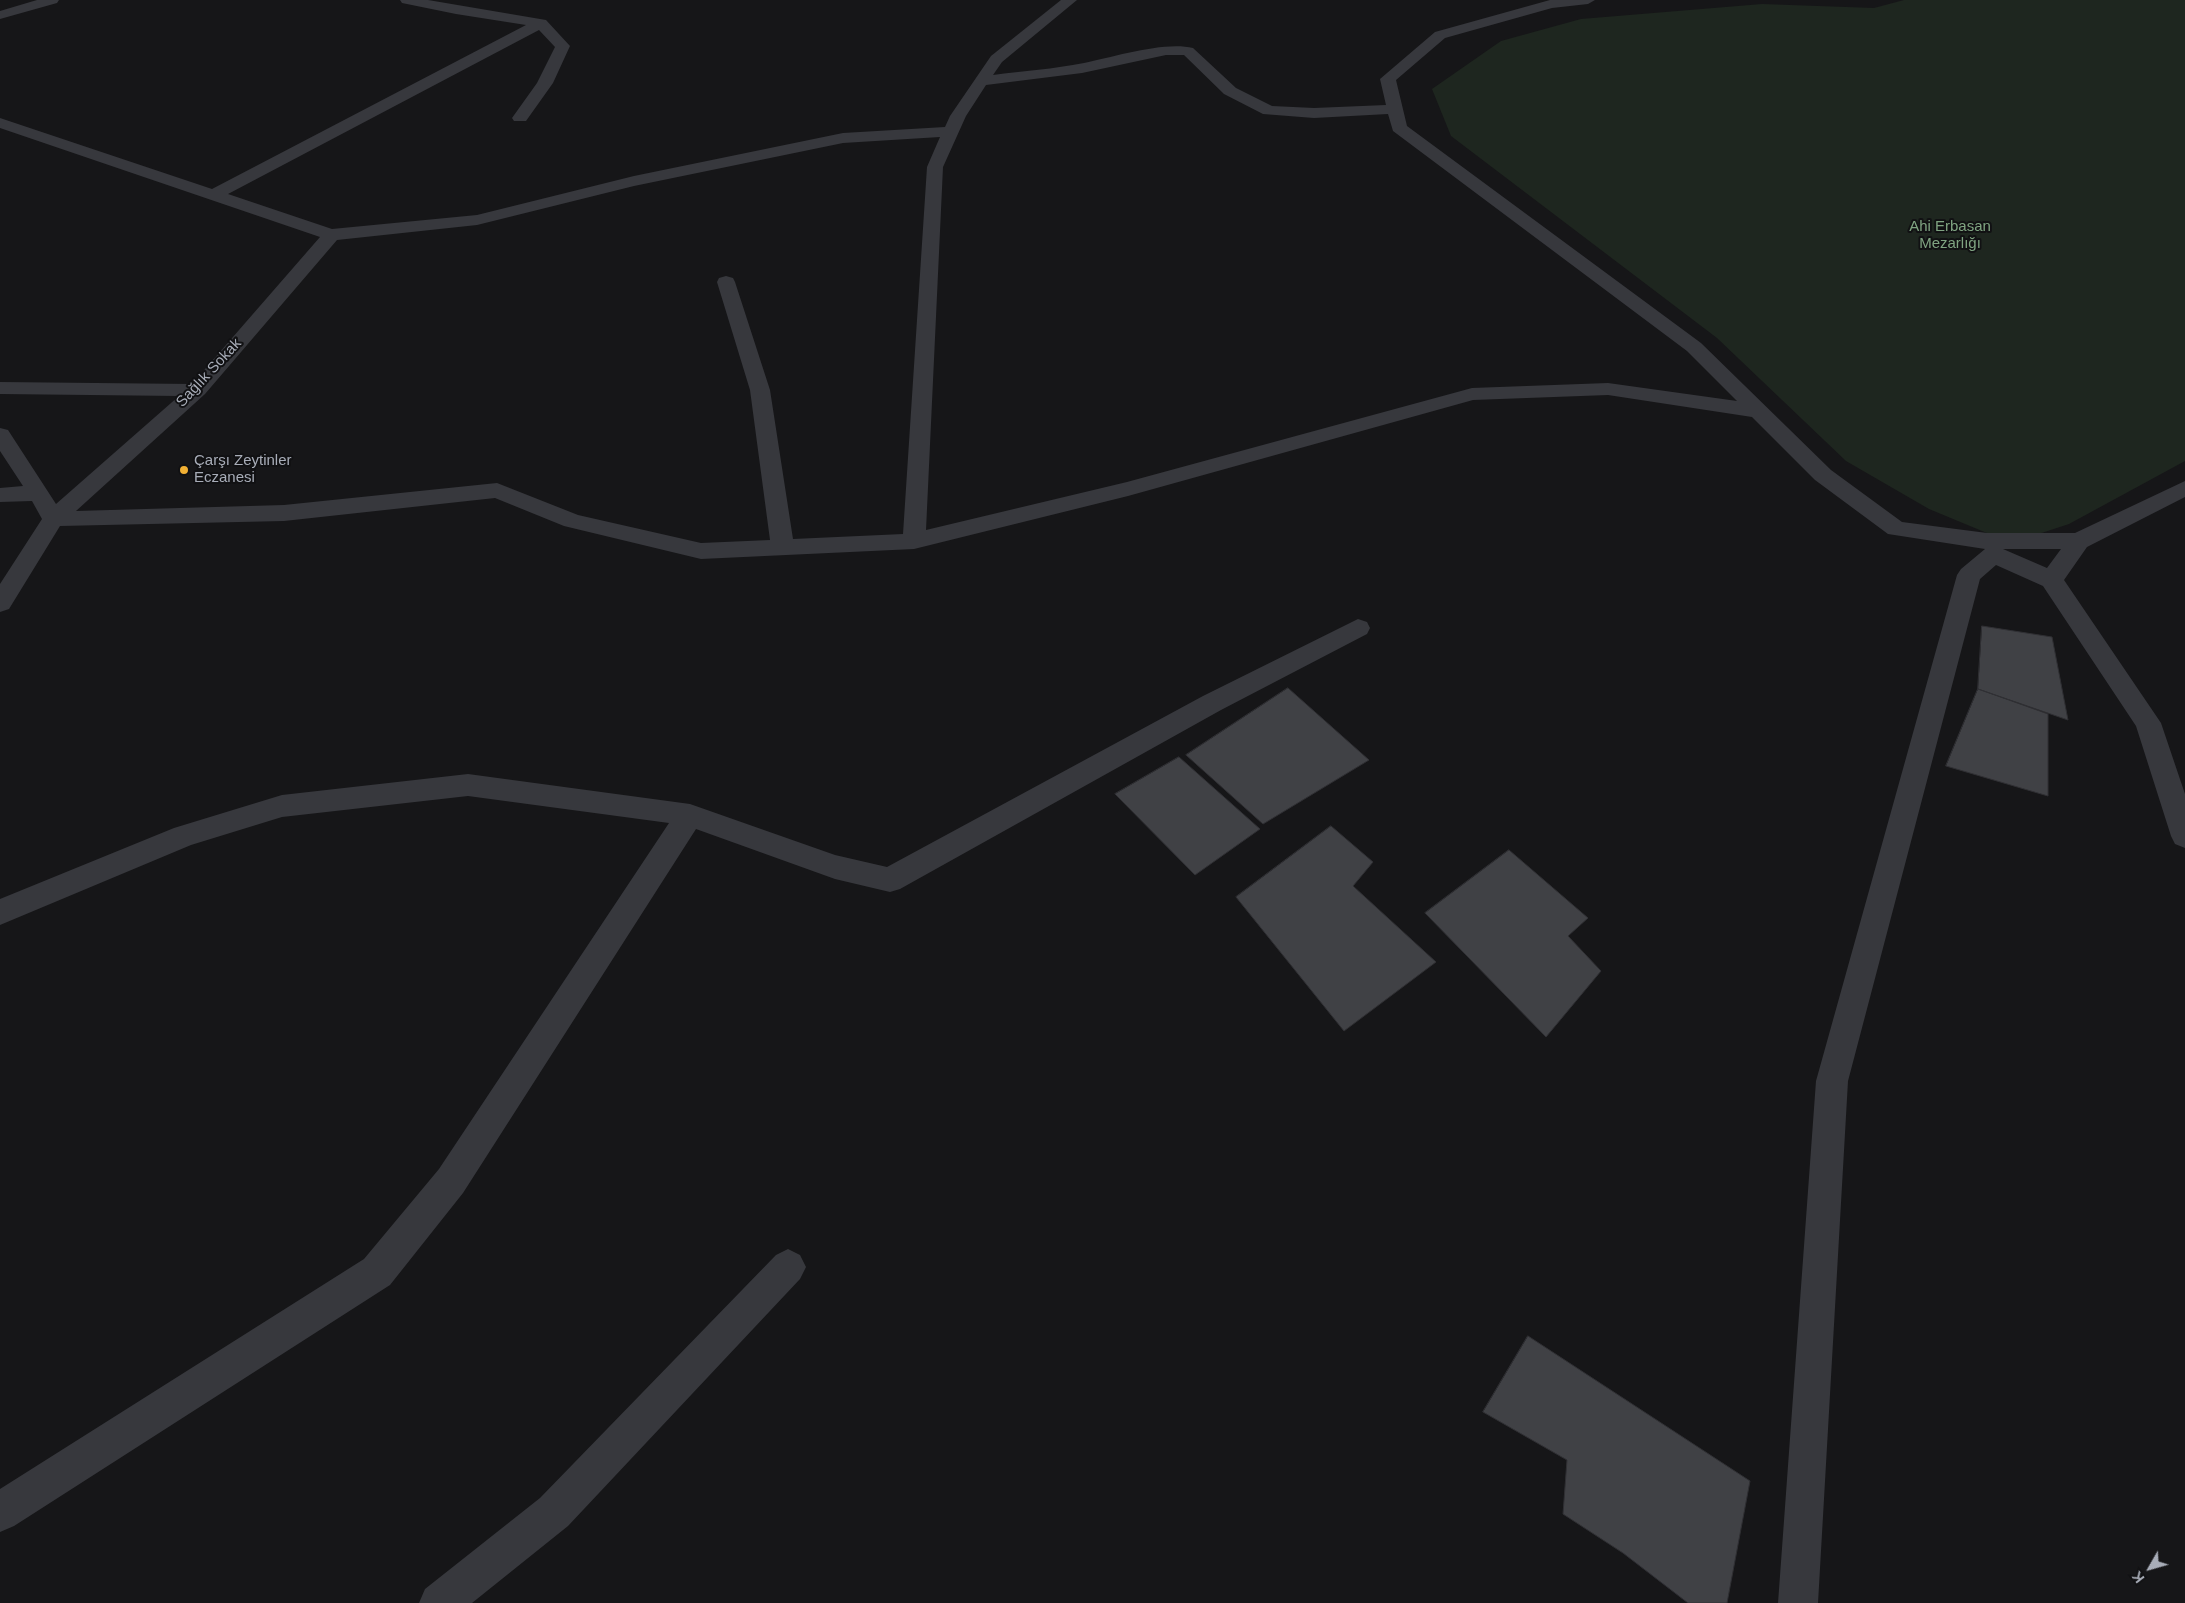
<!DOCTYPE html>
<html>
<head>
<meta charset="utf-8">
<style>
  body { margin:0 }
  #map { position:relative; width:2185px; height:1603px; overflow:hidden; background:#161618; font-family:Arial,sans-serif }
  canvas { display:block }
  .north { position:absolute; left:2125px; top:1543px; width:50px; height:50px; -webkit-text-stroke:4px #111113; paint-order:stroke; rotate:232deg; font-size:14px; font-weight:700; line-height:20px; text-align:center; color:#a8adb8 }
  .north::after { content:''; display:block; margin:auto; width:18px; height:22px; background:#a8adb8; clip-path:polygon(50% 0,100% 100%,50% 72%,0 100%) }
</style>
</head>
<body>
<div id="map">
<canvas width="2185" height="1603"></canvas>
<div class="north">K</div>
</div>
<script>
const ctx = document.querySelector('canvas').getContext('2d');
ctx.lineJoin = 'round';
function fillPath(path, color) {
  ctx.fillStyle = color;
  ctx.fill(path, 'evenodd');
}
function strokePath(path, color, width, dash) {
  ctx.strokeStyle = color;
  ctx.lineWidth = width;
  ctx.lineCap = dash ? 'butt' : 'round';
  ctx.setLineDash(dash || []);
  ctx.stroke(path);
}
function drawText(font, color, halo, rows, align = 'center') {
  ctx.font = font + ' Arial,sans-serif';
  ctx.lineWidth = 4;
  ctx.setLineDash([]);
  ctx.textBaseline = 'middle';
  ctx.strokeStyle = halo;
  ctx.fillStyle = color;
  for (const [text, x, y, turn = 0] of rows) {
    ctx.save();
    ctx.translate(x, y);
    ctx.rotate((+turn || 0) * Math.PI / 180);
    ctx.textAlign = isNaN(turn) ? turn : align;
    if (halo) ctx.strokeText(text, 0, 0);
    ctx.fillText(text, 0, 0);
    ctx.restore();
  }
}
const green = new Path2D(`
  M1904,0H2185V461L2069,524L2011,543L1929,509L1846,461L1717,338L1451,136L1432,89L1501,41L1581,19L1762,4L1874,8Z`);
const building = new Path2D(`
  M1982,626L2052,637L2068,720L1978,689Z
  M1288,688L1369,760L1263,824L1186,755Z
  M1978,689L2048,714V796L1946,766Z
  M1179,757L1260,829L1195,875L1115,794Z
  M1331,826L1373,862L1353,886L1436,962L1344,1031L1236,897Z
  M1509,850L1588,918L1568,936L1601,971L1546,1037L1425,913Z
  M1528,1336L1750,1481L1727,1603H1688L1623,1553L1563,1514L1567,1460L1483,1412Z`);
const minor = new Path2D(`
  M37,0H59L57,3L0,19V11Z
  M400,0H428L546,20L570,46L553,83L526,121H514L512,118L537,83L555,47L539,30L228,194L332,229L477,215L634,176L843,133L945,127L950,116L991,56L1061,0H1077L1002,62L993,75C1023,71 1054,69 1084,63C1114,57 1164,41 1193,48L1236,88L1272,106L1314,108L1386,105L1380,79L1435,32L1550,0H1595L1588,4L1552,8L1445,38L1396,80L1407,126L1701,343L1831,470L1902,522L1987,533H2075L2185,481V497L2087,547L2064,580L2161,723L2185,794V848L2175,844L2171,836L2136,726L2043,586L1996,565L1980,579L1848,1081L1818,1603H1778L1816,1081L1957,575L1961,569L1985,549L1888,534L1815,480L1752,417L1608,395L1473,400L1128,496L914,549L701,559L564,526L495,498L284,521L60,526L9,609L0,612V584L42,519L32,501L0,502V488L23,486L0,451V428L8,430L56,504L179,396L0,394V382L192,384L320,237L0,128V118L212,189L526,25L456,14L402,3ZM1166,55H1184L1224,94L1263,114L1314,118L1388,114L1393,131L1687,351L1737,401L1608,383L1472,388L1127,482L926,530L943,167L966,116L986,85L1082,73ZM940,137L927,167L903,534L793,539L770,390L735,282L733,278L726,276L719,278L717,282L750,390L770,540L701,543L578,515L497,483L284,505L76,511L205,394L337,240L477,225L634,186L843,143ZM2003,549H2061L2047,568Z
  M1358,619L1367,622L1370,628L1367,634L1221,710L900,889L890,892L835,879L696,829L463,1193L390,1285L14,1526L0,1532V1489L364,1259L439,1169L669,823L468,796L282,817L191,845L0,925V899L174,828L282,795L468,774L690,804L835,855L887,867L1203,696Z
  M788,1249L800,1255L806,1267L800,1279L568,1526L472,1603H419L425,1589L540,1498L776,1255Z`);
const markers = [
  [184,470,5,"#f2b134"]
];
const farParknames = [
  ["Ahi Erbasan",1950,227],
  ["Mezarlığı",1950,244]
];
const farStreetnames = [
  ["Sağlık Sokak",209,373,-47]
];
const farPoinames = [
  ["Çarşı Zeytinler",194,461],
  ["Eczanesi",194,478]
];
fillPath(green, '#1e261f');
fillPath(building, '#404145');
strokePath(building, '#303034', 1);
fillPath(minor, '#37383d');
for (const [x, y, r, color] of markers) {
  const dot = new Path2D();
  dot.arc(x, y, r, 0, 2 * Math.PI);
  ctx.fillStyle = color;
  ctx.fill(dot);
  strokePath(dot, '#111113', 2);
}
drawText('15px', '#7fa381', '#111113', farParknames);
drawText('15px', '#a8adb8', '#111113', farStreetnames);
drawText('15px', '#a8adb8', '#111113', farPoinames, 'left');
</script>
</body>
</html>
